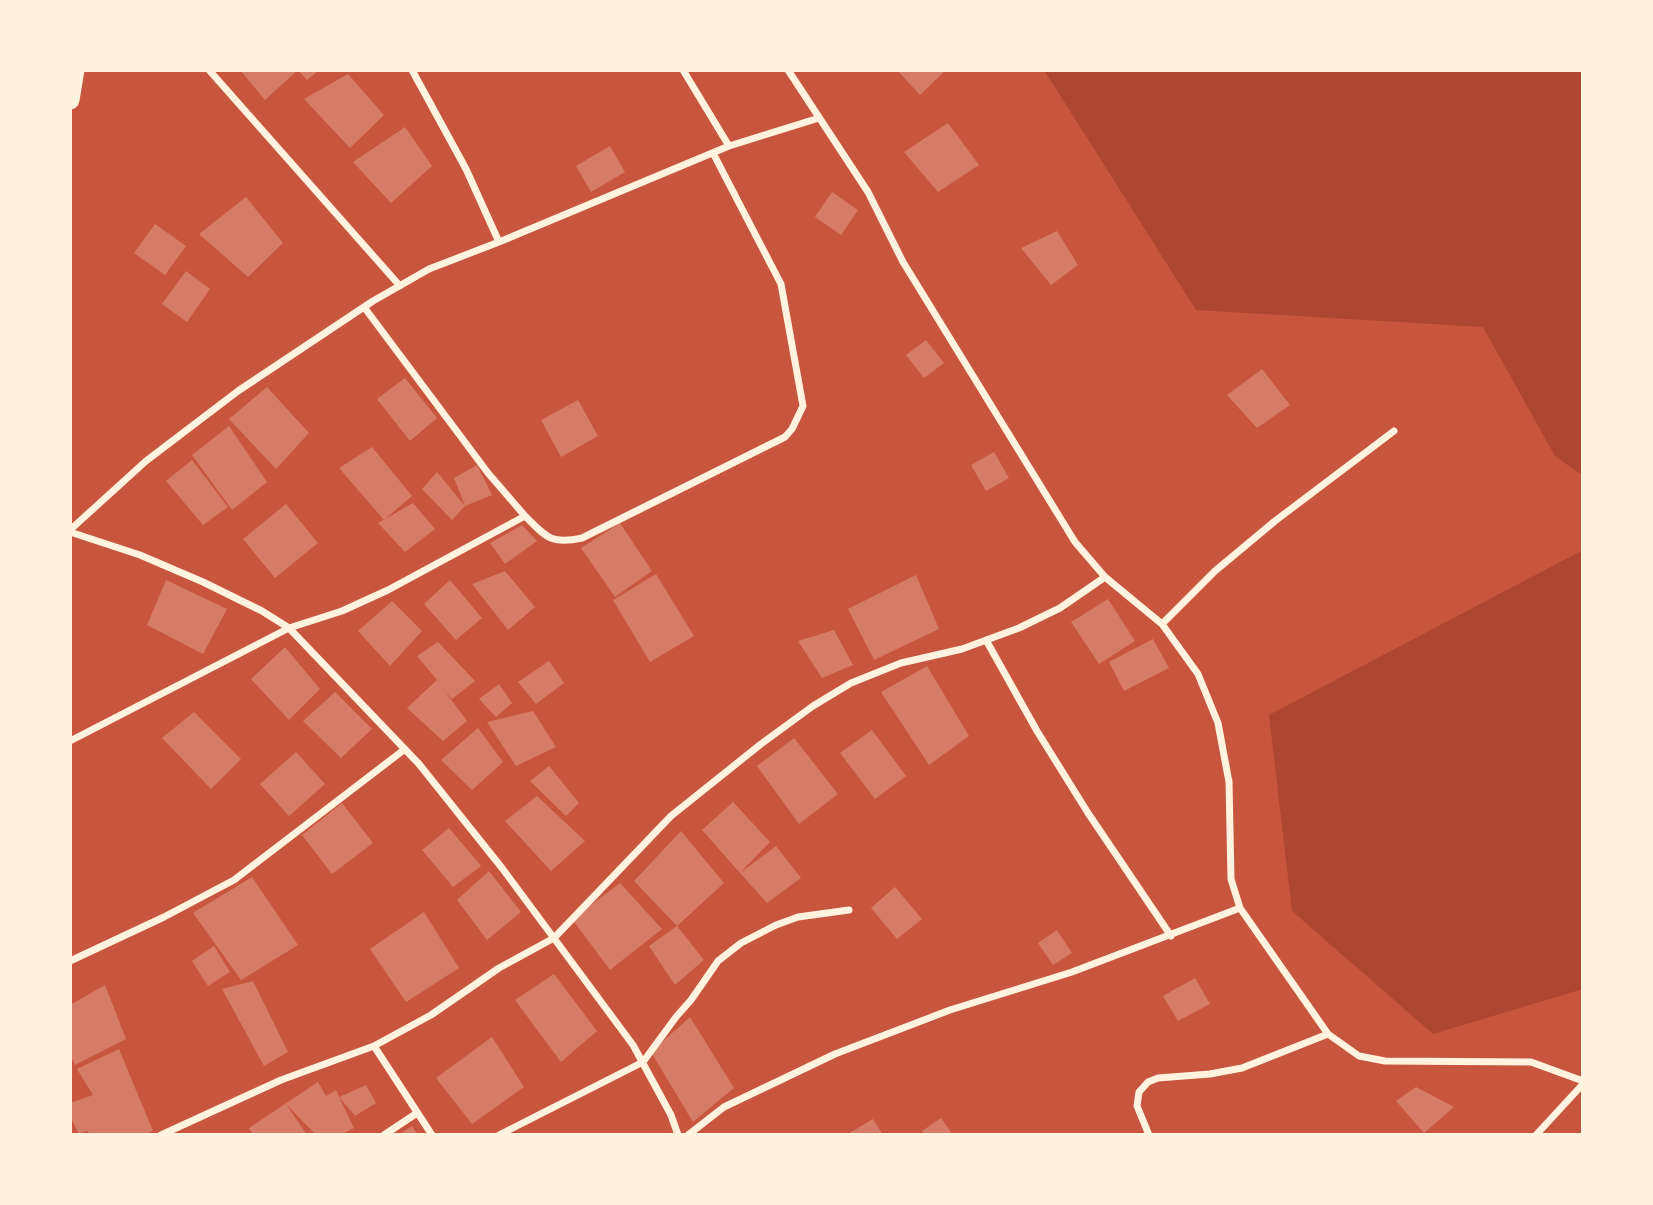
<!DOCTYPE html>
<html>
<head>
<meta charset="utf-8">
<style>
  body { margin:0 }
  #map { position:relative; width:1653px; height:1205px; overflow:hidden; background:#c8553d; font-family:"PT Sans",sans-serif }
  canvas { display:block }
  .frame { position:absolute; inset:0; border:72px solid #fff3e0; pointer-events:none }
</style>
</head>
<body>
<div id="map">
<canvas width="1653" height="1205"></canvas>
<div class="frame"></div>
</div>
<script>
const ctx = document.querySelector('canvas').getContext('2d');
ctx.lineJoin = 'round';
function fillPath(path, color) {
  ctx.fillStyle = color;
  ctx.fill(path, 'evenodd');
}
function strokePath(path, color, width, dash) {
  ctx.strokeStyle = color;
  ctx.lineWidth = width;
  ctx.lineCap = dash ? 'butt' : 'round';
  ctx.setLineDash(dash || []);
  ctx.stroke(path);
}
const green = new Path2D(`
  M1044,70H1583V476L1555,456L1483,327L1196,310Z
  M1583,550V989L1433,1034L1292,911L1269,715Z`);
const building = new Path2D(`
  M240,70H319L307,80L298,70L265,100Z
  M897,70H946L920,95Z
  M348,74L384,115L350,148L304,99Z
  M948,123L979,165L938,192L904,152Z
  M405,127L432,166L391,203L353,162Z
  M610,146L625,172L591,192L576,166Z
  M832,192L858,210L841,235L815,217Z
  M246,197L283,243L248,277L199,234Z
  M155,224L186,246L165,275L134,253Z
  M1057,231L1078,265L1051,285L1021,248Z
  M186,271L210,289L187,322L162,304Z
  M926,340L944,363L924,378L906,355Z
  M1262,369L1290,405L1257,428L1227,395Z
  M405,378L437,418L410,441L377,399Z
  M267,387L309,433L276,469L229,419Z
  M578,400L598,436L561,457L541,420Z
  M229,426L267,482L232,510L192,455Z
  M372,447L412,496L384,520L339,468Z
  M994,452L1009,478L986,491L971,465Z
  M192,460L228,507L203,525L166,481Z
  M477,465L492,495L465,506L454,478Z
  M437,472L465,506L452,520L422,489Z
  M413,503L435,529L405,552L378,523Z
  M286,504L318,543L275,578L243,539Z
  M620,523L652,571L615,597L581,548Z
  M522,525L537,541L505,564L490,543Z
  M505,571L535,607L508,630L472,584Z
  M656,574L694,636L650,662L613,600Z
  M916,575L939,629L874,660L848,609Z
  M166,580L227,609L203,654L147,625Z
  M450,580L482,618L456,640L424,604Z
  M1108,599L1135,641L1099,664L1071,622Z
  M392,601L422,631L390,666L358,631Z
  M834,630L853,665L822,678L798,641Z
  M1153,639L1169,668L1124,691L1109,662Z
  M438,642L475,681L452,699L444,690L467,721L443,741L407,708L437,680L417,656Z
  M285,647L320,689L289,720L251,679Z
  M549,661L564,683L536,704L518,682Z
  M927,666L969,736L929,765L881,692Z
  M499,684L512,703L496,717L479,699Z
  M335,692L372,729L341,758L303,721Z
  M533,711L556,747L516,766L487,722Z
  M194,712L241,759L211,789L162,738Z
  M478,728L503,762L472,790L441,760Z
  M872,730L906,776L875,799L840,753Z
  M794,738L838,794L799,824L757,766Z
  M296,752L325,784L289,816L260,784Z
  M549,766L579,803L566,816L530,781Z
  M537,796L585,841L551,871L505,821Z
  M733,802L770,842L740,873L776,846L801,878L767,903L740,873L702,830Z
  M342,803L373,843L332,874L302,835Z
  M449,828L481,866L453,887L422,850Z
  M681,831L724,883L677,926L634,881Z
  M489,871L521,912L487,940L457,900Z
  M252,877L298,945L241,980L193,913Z
  M620,883L662,929L610,970L572,919Z
  M895,887L922,919L897,939L871,908Z
  M424,912L459,968L406,1002L370,949Z
  M677,926L704,960L675,985L649,946Z
  M1057,930L1072,953L1053,965L1038,943Z
  M214,946L230,972L208,986L192,961Z
  M554,974L597,1031L561,1062L515,1000Z
  M1195,978L1210,1004L1178,1021L1163,996Z
  M253,981L288,1052L264,1066L222,989Z
  M105,985L126,1039L75,1065L70,1055V1005Z
  M690,1017L734,1088L693,1122L651,1052Z
  M492,1037L524,1087L472,1124L436,1078Z
  M119,1049L153,1131L144,1135H90L87,1131L79,1134L70,1116V1103L93,1095L77,1069Z
  M318,1082L326,1096L336,1090L339,1097L366,1085L376,1103L355,1116L339,1097L354,1128L340,1135H316L286,1104L307,1135H253L249,1128Z
  M1416,1087L1454,1107L1424,1133L1396,1101Z
  M941,1118L953,1135H924L922,1131Z
  M873,1119L883,1135H846Z
  M412,1126L418,1135H399Z`);
const minor = new Path2D(`
  M209,70L400,286
  M683,70L729,146
  M788,70L868,192L903,262L1075,542L1105,577L1162,624L1198,674L1218,723L1229,782L1231,879L1240,908L1328,1034L1359,1056L1385,1061L1531,1062L1583,1081
  M499,242L729,146L819,118
  M525,516C546,537 551,545 582,538L785,437L792,429L803,406L781,284L713,153
  M70,530L146,461L238,391L373,301L429,269L499,242L466,169L412,70
  M70,532L140,555L203,582L262,611L289,628L419,764L502,868L633,1045L671,1115L678,1135
  M1162,624L1215,571L1275,521L1394,431
  M986,640L1037,731L1088,813L1171,936
  M70,741L289,628L342,611L388,590L525,516L488,473L364,307
  M70,961L164,917L234,880L405,749
  M374,1046L432,1135
  M161,1135L281,1080L374,1046L431,1015L499,968L554,938L671,816L761,744L813,706L851,683L901,663L962,649L1019,628L1060,608L1105,577
  M384,1135L417,1113
  M499,1135L643,1062L676,1017L691,1000L718,961L741,943L776,925L798,917L849,910
  M688,1135L724,1107L835,1054L950,1010L1072,972L1240,908
  M1149,1135L1137,1106L1139,1092L1148,1082L1158,1078L1210,1074L1242,1068L1328,1034
  M1536,1135L1583,1084`);
const trunk = new Path2D(`
  M70,100L75,70`);
fillPath(green, '#ae4732');
fillPath(building, '#d67c66');
strokePath(minor, '#fff3e0', 7);
strokePath(trunk, '#fff3e0', 19);
</script>
</body>
</html>
